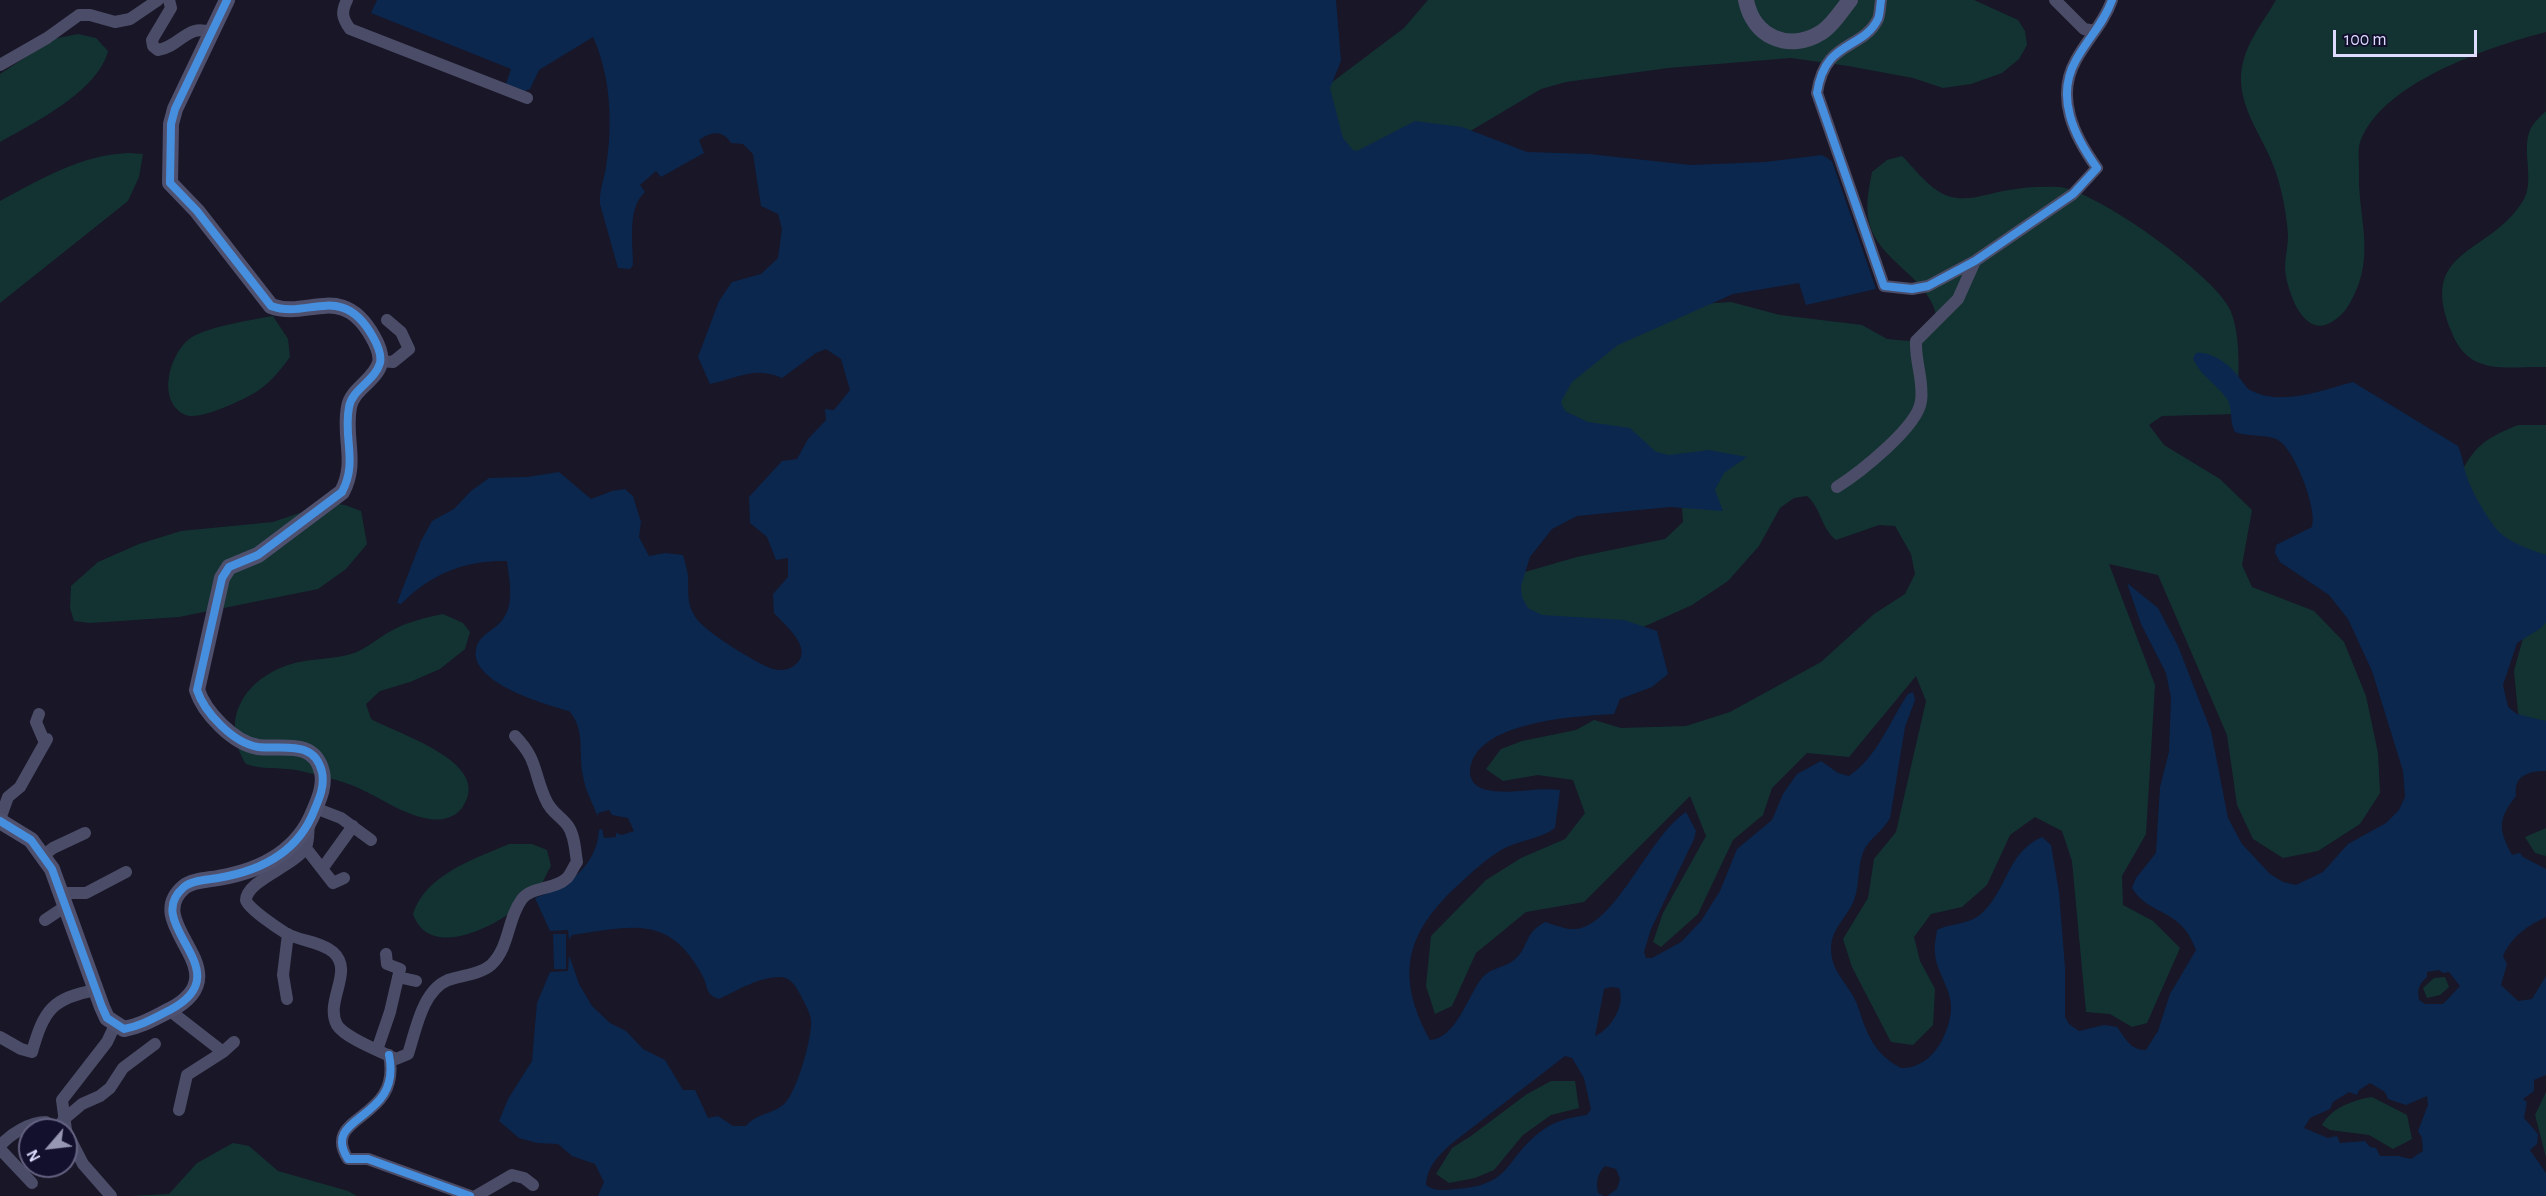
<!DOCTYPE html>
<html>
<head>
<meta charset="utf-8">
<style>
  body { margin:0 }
  #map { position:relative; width:2546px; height:1196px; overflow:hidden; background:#181627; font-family:"Alegreya Sans",sans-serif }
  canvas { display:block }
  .north { position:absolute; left:18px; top:1118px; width:60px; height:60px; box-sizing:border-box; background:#13102d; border:2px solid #646281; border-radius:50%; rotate:242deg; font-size:16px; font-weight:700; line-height:24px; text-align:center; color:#dddcff }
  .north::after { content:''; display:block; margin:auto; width:21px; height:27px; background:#9897b3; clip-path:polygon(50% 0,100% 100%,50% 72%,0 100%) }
  .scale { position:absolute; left:2333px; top:30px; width:144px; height:27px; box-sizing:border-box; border:3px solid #dddcff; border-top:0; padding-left:8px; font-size:18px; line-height:21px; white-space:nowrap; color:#dddcff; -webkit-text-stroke:4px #13102d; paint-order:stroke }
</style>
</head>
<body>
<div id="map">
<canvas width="2546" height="1196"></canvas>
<div class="north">N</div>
<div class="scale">100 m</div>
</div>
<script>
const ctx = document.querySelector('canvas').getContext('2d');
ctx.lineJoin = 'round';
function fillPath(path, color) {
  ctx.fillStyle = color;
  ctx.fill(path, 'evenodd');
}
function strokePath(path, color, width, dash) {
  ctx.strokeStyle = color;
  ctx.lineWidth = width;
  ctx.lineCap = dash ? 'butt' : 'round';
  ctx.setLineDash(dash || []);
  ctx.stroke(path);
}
const green = new Path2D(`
  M1428,0H1974L2018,20L2025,31L2027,45L2019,59L2002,73L1971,84L1943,88L1913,78L1848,66L1791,58L1668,68L1566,82L1541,89L1462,136L1310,161L1319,92L1404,28Z
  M2276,0H2546V32C2491,46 2376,84 2359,146C2358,153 2359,162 2359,169C2357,217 2377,255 2351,301C2346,311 2337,321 2325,325C2300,332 2286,286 2285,268C2285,257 2288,247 2288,236C2287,216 2282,189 2275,170C2265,140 2243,115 2241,82C2240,49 2261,26 2276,0Z
  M78,34L96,38L108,51C98,91 34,123 0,142V74L53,39Z
  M2546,111V367C2506,366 2470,377 2452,333C2416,248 2489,256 2523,201C2536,180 2520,150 2531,128C2534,122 2541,116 2546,111Z
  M128,153L143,154L139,177L128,201L0,303V201C41,179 81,155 128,153Z
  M1902,156C1913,167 1925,183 1938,191C1961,206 1984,194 2009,190C2025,187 2042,186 2059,187C2097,191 2209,272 2228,306C2243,331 2238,386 2237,414L2162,416L2149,425L2164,445L2220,479L2252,510L2242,565L2252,587L2314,611L2344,642L2366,696L2378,753L2380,793L2360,824L2318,851L2283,858L2253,839L2237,805L2227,735L2158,575L2109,564L2155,685L2146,834L2122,876L2123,905L2153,921L2180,948L2147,1023L2132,1027L2110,1014L2086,1012L2072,861L2062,831L2035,817L2010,835L1987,885L1962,907L1931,914L1914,937L1920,961L1935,989L1933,1025L1913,1045L1891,1042L1852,967L1843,939L1868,898L1874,859L1896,832L1926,701L1916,676L1849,757L1807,753L1772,788L1763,815L1733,840L1698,914L1661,947L1653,942L1663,913L1706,836L1690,796L1584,902L1526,912L1476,953L1452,1006L1435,1014L1426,986L1431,936L1486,880L1521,858L1565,839L1585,813L1573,780L1538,775L1503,781L1486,769L1501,749L1522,741L1576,730L1594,720L1621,728L1686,726L1730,712L1821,662L1874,614L1905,594L1915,574L1911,554L1895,526L1879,525L1836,540C1821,528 1821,508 1807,496L1794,498L1780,508L1759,546L1728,581L1692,605L1590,651L1502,626L1504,578L1577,557L1665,539L1683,522L1682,507L1504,409L1686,305L1731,302L1780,315L1862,325L1887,339L1909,341L1922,333L1936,314C1926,275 1878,261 1869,222C1865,206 1869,188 1872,172L1887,160Z
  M273,316L288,339L290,357C281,369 272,381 259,390C248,398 199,421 186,415C155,402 170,351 192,337C212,326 250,320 273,316Z
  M2518,425H2546V737L2530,729L2518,713L2514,671L2525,631L2458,479C2474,446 2484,439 2518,425Z
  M329,503L345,505L361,511L367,544L346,569L318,589L179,617L90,623L74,621L70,608L71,586L98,562L139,544L181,531L273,522Z
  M443,614L463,623L470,632L465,649L440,669L410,682L380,691L366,704L371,719C400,735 495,763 462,808C454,818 442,821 429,819C403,815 378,796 354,786C336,779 314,774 296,770C279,767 262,770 246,764C220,721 242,681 288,665C308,658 331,660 351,654C365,650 378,638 391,631C407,622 424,618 443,614Z
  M2546,828V856L2535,853L2525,837Z
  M509,844H532L547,850L551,866C547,872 544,881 540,887C517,916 432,968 413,914C425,875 474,859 509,844Z
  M2445,977L2449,987L2440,995L2427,998L2423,988L2434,978Z
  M1551,1081H1575L1579,1108L1551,1115L1523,1135L1494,1170L1475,1178L1449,1183L1436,1174L1452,1148L1471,1136L1527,1094Z
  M2546,1092V1157L2535,1115Z
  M2372,1097L2407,1115L2412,1139L2393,1149L2369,1135L2330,1130L2322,1125C2331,1108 2353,1100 2372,1097Z
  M233,1143L249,1146L278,1171L348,1191L357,1196H130L169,1194L197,1163Z`);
const water = new Path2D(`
  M377,0H1336L1341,61L1330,88L1343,138L1353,150L1357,151L1415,121L1462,127L1527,152L1589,154L1691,165L1765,162L1822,155L1832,161L1876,289L1806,305L1799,283L1733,294L1618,345L1572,382L1561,402L1565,411L1588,422L1630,428L1656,452L1669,455L1709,450L1747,457L1724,473L1715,490L1723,511L1670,507L1577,516L1552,529L1530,557L1521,586L1522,597L1528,608L1542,615L1624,620L1657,631L1668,674L1652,687L1620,699L1614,714C1578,716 1472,721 1470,772C1470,780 1475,786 1483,789C1509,796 1534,787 1560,790L1555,828C1539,840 1518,840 1501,850C1485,860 1471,873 1458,885C1405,934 1395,976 1430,1040C1456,1039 1468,995 1482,978C1490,968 1504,968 1514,960C1530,947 1522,935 1545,922C1555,925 1566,930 1577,929C1617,923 1649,836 1686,812L1696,831L1694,839L1651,929L1644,952L1646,958H1652L1681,942L1701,921L1720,891L1737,849L1772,820L1783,794L1797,774L1821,761L1838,773L1849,776C1878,756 1889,722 1908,694L1913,692L1915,700L1905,727L1890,818C1883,831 1870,838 1864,850C1857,865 1860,885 1854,900C1845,922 1827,930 1832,958C1835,975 1853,990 1858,1007C1867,1034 1874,1054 1901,1068C1930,1069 1948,1038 1951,1011C1953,990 1936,973 1935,953C1934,946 1936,938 1937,930C1951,923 1968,925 1981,914C2008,890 2006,853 2042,837L2051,845L2059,892L2065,968V1017L2069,1024L2079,1031L2104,1025L2117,1027C2126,1039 2130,1050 2146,1050L2158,1031L2170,994L2196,950C2181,907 2150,917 2132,888L2136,878L2156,853L2160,787L2169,752L2171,698L2166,673L2141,624L2127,583L2158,608L2178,646L2211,731L2228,818L2242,844L2270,874L2283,882L2296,885L2323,872L2348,844L2386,823L2399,810L2405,797L2403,771L2372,671L2348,619L2329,595L2280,562L2275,553L2276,545L2312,527C2318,510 2294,446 2276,439C2264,434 2248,437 2235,432C2229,421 2233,408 2227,399C2217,384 2199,375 2193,358L2196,353C2211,351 2229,364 2238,376C2242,380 2245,387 2250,390C2281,407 2322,390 2353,382L2458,446C2463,457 2463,466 2467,477C2472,492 2491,527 2504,536C2516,545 2532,550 2546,555V622L2541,628L2517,643L2503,685L2508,707L2517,714L2546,721V771C2528,771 2513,776 2516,796C2498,819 2498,829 2512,855L2520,853L2523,857L2546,869V917C2527,926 2512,936 2503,956L2507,964L2501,985L2518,1001L2532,999L2546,976V1075L2534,1080V1091L2523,1099L2527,1102L2524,1118L2538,1134L2537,1144L2530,1150L2546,1173V1196H1607L1617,1189L1620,1179L1616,1169L1605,1166C1597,1174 1596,1182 1598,1193L1604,1196H598L604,1182L595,1164L572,1156L558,1144L537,1143L519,1138L499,1121L508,1099L532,1061L537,1003L550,972L568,971L569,955L579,984L592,1006L610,1023L626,1031L643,1049L665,1060L683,1090H695L708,1118L718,1116L733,1126H746C756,1113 775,1114 785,1103C797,1091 813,1036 811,1019C809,1010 804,1002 800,994C795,985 790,977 780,977C759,977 738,990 719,999C704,994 709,987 702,975C669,913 630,927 572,935L569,940L568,930L550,931L535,898C567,887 597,866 599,830L602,829L604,838L616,837V833L622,835L634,831L628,818L612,815L609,810L598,813V817C593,804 585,790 583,776C578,753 586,730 569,711C547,705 469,683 476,649C479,634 496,630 503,619C515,603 509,579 507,561C464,560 431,574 401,604L397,603L421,541L432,521L454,509L471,491L489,478L527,477L559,472L591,499L612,491L625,489L633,496L641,522L639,537L649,556L665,553L683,555C685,563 688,571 688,578C689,595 686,602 696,618C704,631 757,664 773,669C781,671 789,670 795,665C815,649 785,625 774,613L773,594L788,577V558L776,560L767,537L750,523L749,497L782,461L797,459L808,439L826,420L825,409L834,410L850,390L841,359L826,349L816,353L782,378C754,366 739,378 710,384L698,357L719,301L732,282L761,274L778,258L782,229L778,214L761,206L753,154L743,144L731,143C722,129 710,132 699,140L704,153L661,177L656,171L640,185L645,192C627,208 633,243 633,265L630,269L618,268L600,204C599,191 604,180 606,167C613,124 611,77 593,37L539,70L530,89L523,92L506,84L511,69L371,13ZM2439,970L2443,973L2449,972L2460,986L2443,1004H2425L2419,1000C2417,989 2419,984 2427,977V972ZM1611,987L1619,988C1626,1005 1611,1029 1595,1036L1604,989ZM1565,1056L1572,1058L1584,1078L1591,1109L1587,1115C1569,1118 1555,1120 1540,1132C1504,1160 1512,1185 1457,1189C1445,1190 1435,1192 1426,1185C1427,1167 1438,1156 1451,1144ZM2370,1083L2385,1092L2388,1099L2406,1105L2427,1096L2428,1105L2418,1131L2422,1138L2423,1151L2411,1159L2398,1156H2380L2376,1148L2370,1147L2365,1141L2340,1143L2337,1136L2328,1138L2304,1128L2310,1118L2330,1109L2333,1102L2349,1092L2357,1095L2359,1090Z
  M553,934H566V969H554Z`);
const street = new Path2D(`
  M169,0L171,8L152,40L153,46L158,50C180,47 188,22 212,33
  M347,0C341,12 342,18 350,29L527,98
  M1881,0C1880,6 1880,14 1878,19C1862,51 1825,39 1817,93L1884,286L1912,289L1928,286L1975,261L2073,194L2097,168C2074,136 2055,97 2076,60C2088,38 2104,23 2112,0
  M2055,0L2084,29L2095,31
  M0,65L47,38L79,15H90L115,22L130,19L158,0
  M380,361L393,362L409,349L401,332L387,320
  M1837,487C1859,473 1918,427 1921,401C1924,381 1915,362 1916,341L1958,299L1975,261
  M39,714L36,722L45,743
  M315,808L341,818L371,840
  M0,819L8,797L20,787L47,739
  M309,824C308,831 309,840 306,847C295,866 247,880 246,900C246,907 279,929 287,934C301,941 321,942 333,952C355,971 324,1001 337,1025C345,1038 382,1052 396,1059L408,1054C416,1030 422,991 448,980C462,975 479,975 491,965C510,947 507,919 522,899C532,886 555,890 567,878C571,874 573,867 577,862C575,851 575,836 568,826C560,815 551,813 545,798C533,771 538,760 515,736
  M305,847L333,883L344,878
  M44,855L53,848L85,833
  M322,869L353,826
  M61,893H86L126,872
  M45,920L66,906
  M398,977L416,981
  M287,999L283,975L288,934
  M169,1010L223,1052L234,1042
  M0,1037L21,1049L32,1052C44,1010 52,998 96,990
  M377,1050L390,1012L400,969L387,964L386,954
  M389,1055C403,1122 319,1114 348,1159H368L470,1196
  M179,1110L187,1075L223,1052
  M63,1120L82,1104L100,1096L110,1088L123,1068L155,1044
  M66,1130L62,1100L107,1042L115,1025
  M66,1131L83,1164L111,1196
  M0,1146C10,1134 30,1122 46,1122L55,1130
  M0,1149L32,1183
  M476,1196L512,1175L524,1178L533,1185`);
const secondary = new Path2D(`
  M1746,0C1753,37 1789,53 1822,32C1833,25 1842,10 1850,0
  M0,821L31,840L52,869L102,1007L107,1018L124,1029C141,1026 154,1018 170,1010C244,971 139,925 184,887C192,880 208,880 218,878C260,871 298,852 314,811C319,799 325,786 322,772C314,739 283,750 258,747C233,743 204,712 197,690L222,578L229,567L258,555L342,492C358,462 343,438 349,407C352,389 375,381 380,363C382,354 377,344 373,337C342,281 308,320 271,306L197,211L170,183L171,124L175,109L227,0`);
const cycleway = new Path2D(`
  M1881,0C1880,6 1880,14 1878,19C1862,51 1825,39 1817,93L1884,286L1912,289L1928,286L1975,261L2073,194L2097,168C2074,136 2055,97 2076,60C2088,38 2104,23 2112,0
  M0,821L31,840L52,869L102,1007L107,1018L124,1029C141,1026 154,1018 170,1010C244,971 139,925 184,887C192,880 208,880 218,878C260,871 298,852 314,811C319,799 325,786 322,772C314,739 283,750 258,747C233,743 204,712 197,690L222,578L229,567L258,555L342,492C358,462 343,438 349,407C352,389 375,381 380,363C382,354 377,344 373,337C342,281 308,320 271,306L197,211L170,183L171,124L175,109L227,0
  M389,1055C403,1122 319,1114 348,1159H368L470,1196`);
fillPath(green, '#133332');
fillPath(water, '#0b274e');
strokePath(street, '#4b4c67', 12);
strokePath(secondary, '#4f506d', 16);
strokePath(cycleway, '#468fdf', 8);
</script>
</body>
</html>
